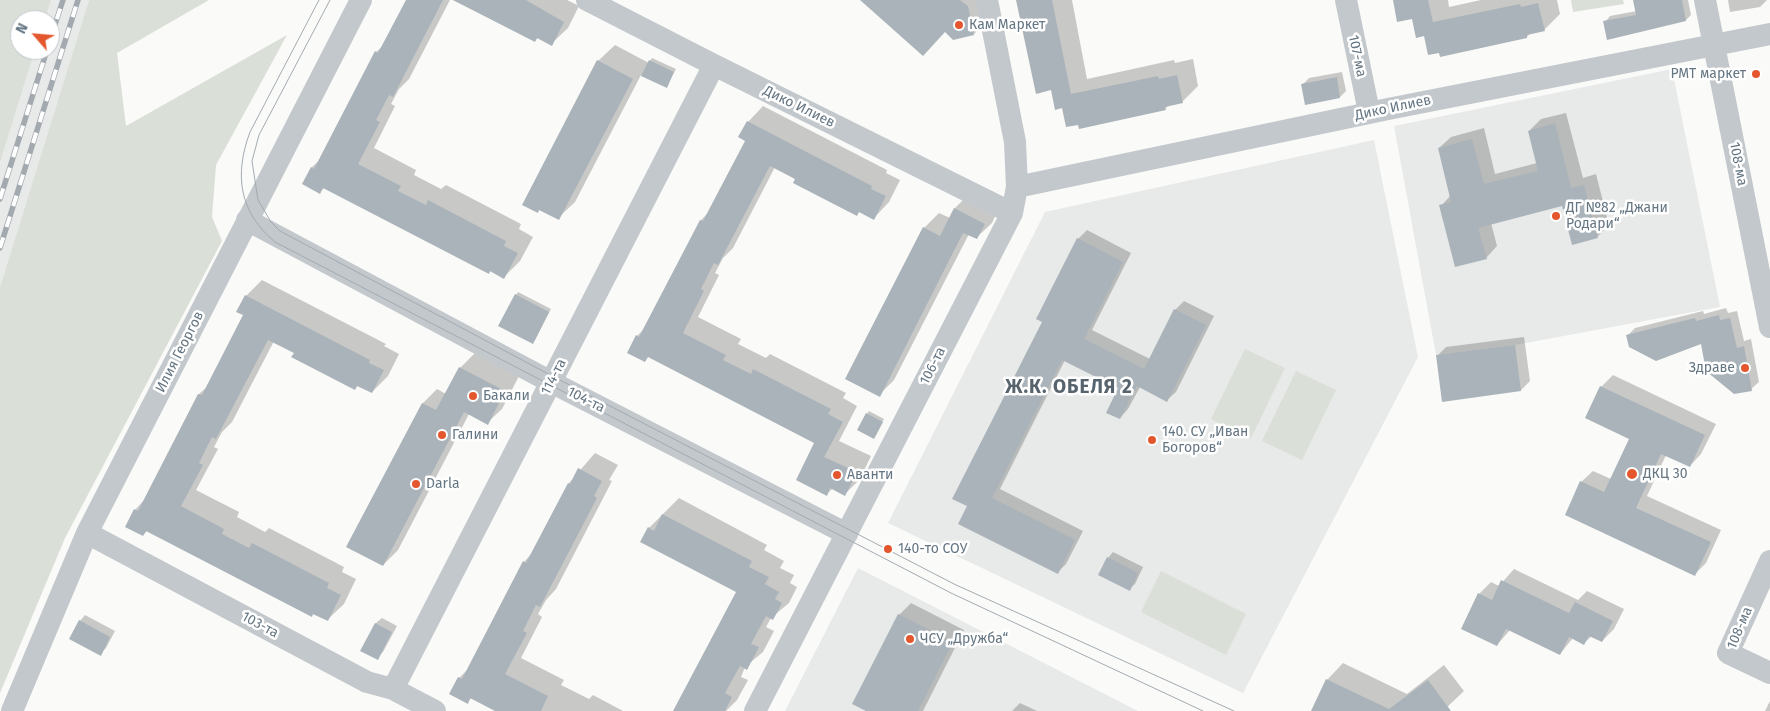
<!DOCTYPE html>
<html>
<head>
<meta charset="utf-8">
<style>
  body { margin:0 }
  #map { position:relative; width:1770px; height:711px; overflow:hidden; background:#fafaf8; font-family:"Fira Sans",sans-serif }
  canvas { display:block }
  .north { position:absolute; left:10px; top:10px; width:50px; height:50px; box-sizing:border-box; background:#fff; border:1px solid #c1c8cd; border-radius:50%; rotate:297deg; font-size:14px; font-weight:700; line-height:20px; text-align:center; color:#657683 }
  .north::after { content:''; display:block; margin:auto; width:18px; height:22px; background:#e4572e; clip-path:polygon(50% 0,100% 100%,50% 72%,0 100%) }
</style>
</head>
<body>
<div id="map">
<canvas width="1770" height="711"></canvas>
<div class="north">N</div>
</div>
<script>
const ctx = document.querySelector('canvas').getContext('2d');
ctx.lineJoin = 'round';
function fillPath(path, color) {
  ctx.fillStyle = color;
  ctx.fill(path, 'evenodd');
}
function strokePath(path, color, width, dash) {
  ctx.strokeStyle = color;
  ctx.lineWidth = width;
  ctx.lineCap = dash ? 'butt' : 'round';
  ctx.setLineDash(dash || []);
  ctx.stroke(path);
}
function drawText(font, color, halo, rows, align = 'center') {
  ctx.font = font + ' "Fira Sans",sans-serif';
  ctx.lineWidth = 5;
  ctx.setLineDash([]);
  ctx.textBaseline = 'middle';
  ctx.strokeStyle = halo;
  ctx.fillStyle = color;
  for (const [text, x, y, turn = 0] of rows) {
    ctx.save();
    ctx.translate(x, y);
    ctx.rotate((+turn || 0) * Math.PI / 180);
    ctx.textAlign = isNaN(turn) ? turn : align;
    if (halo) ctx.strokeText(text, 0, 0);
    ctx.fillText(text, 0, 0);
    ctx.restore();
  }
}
const built = new Path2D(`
  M51,0H89L0,287V163L35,50H50V20H45Z
  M1672,69L1720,307L1515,345L1436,355L1394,126Z
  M1374,140L1418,357L1243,693L888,523L1045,212Z
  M858,568L1138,711H785Z`);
const green = new Path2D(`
  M0,0H51L45,20H20V50H35L0,163Z
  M89,0H209L117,53L126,126L287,35L216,165L212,217L222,241L65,538L0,693V287Z
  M1571,0H1623L1624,4L1573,12Z
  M1245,349L1285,368L1251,438L1211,419Z
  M1296,371L1336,390L1302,460L1262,441Z
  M1161,571L1246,614L1226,655L1141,612Z`);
const shadow = new Path2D(`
  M407,0H450L409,79L399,89L391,104L395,106L374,148L416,170L414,175L441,189L446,185L521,224L519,229L533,237L520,261L504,277L475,265L324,188L320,192L304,184L312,167L321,159L376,52L385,44Z
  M453,0H567L579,6L568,28L551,44L538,37L535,41Z
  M862,0H986L990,18L974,34L945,31Z
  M1018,0H1072L1087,79L1174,60L1175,63L1193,59L1198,86L1182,102L1169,105L1165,109L1063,107L1051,89Z
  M1394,0H1448L1449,7L1481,0H1557L1560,14L1544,30L1530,33L1527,37L1425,35L1413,17Z
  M1634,0H1688L1691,15L1686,20L1608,38L1605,22L1610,16L1637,11Z
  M1728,0H1767L1760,7L1730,12Z
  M615,45L649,63L652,58L676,69L666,87L641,75L575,202L558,218L540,209L537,212L598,61Z
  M1342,72L1346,91L1340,97L1303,84L1309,78Z
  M763,106L887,170L886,173L900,180L889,202L874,218L860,211L856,215L775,167L733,248L723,258L715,273L719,275L698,317L741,339L738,344L766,358L770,354L846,393L843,398L857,406L839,441L871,456L860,479L845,494L833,488L827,494L816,443L649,356L645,360L637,336L646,327L701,220L709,212L747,140L748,122Z
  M1566,113L1583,178L1596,174L1609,225L1597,237L1563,205L1491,223L1497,246L1486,258L1441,206L1451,195L1439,148L1451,137L1484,128L1495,174L1537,163L1529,131L1541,119Z
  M970,193L999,208L992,223L976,238L969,234L894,380L879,395L924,228L939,213L950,218L955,208Z
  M1087,230L1131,253L1092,330L1150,359L1175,310L1184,301L1214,316L1176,392L1167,400L1140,387L1128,409L1120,418V388L1065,360L1000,489L1083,531L1066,564L1058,572L968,506L1078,239Z
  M262,280L386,344L384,346L399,354L388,376L372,392L358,385L355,389L274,341L232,422L222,432L214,447L218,449L196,490L239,512L237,517L265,532L269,528L344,567L342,572L356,579L344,604L327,620L298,608L148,530L143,535L135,510L144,500L199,394L208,386L245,315L246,296Z
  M518,292L551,309L535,340L516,295Z
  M1726,308L1728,313L1737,311L1744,341L1751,339L1759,382L1751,389L1702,343L1628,335L1635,328L1703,311L1704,314Z
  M1524,337L1530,381L1521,390L1437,356L1446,347Z
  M475,353L519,376L502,409L487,423L469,414L398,550L383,565L348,547L423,403L437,389L446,394L460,368Z
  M1613,375L1716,424L1701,454L1690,466L1666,455L1647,496L1721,530L1706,563L1695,574L1581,482L1593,471L1611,479L1630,438L1601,387Z
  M869,411L884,419L876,435L867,414Z
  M595,453L618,465L609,480L612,481L556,589L546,600L538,614L542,617L521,658L564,680L561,685L589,699L593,695L623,711H497L472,698L467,702L459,678L469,668L524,562L532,553L569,483Z
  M679,498L767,545L764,550L784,561L780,568L794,575L790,583L797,587L789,603L771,618L766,627L774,631L763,652L745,667L741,677L748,680L737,700L726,711H675L737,592L649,528Z
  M1113,552L1143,567L1135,584L1129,589L1108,558Z
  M1514,569L1578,600L1587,591L1624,609L1614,629L1602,641L1592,636L1584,643L1573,638L1560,654L1510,630L1497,645L1479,594L1491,582L1499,586Z
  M911,603L964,630L923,711H868L899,615Z
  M85,615L115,631L106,648L100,654L80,621Z
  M382,618L397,626L383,652L377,658L362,650L376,623Z
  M1343,663L1407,694L1444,665L1464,691L1443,711H1312L1327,680Z
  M1770,701V711H1765Z
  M1020,703L1037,711H1012Z`);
const building = new Path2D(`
  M406,0H443L393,97L389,95L376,120L380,122L358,164L401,186L398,191L426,205L428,200L506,241L504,246L518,253L504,279L490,271L489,274L323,188L320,194L302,184L311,167L314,169L375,51L378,53Z
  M453,0H526L564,22L552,46L537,38L535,42Z
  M860,0H960L968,6L974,35L953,40L945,32L923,56Z
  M1016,0H1052L1071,94L1158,76L1159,79L1177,75L1183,103L1165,107L1166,110L1079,129L1078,125L1066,127L1062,108L1055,110L1051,90L1036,94Z
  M1393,0H1428L1433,22L1520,4L1521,7L1538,3L1545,31L1527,35V38L1440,57L1439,53L1428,55L1424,36L1416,38L1412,19L1397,22Z
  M1633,0H1682L1686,21L1607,40L1603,21L1636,15Z
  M597,60L633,79L559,220L539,210L538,213L522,205Z
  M649,60L674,72L667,88L641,76Z
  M1337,77L1340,98L1305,105L1301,84Z
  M747,121L872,186L871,189L886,196L874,220L859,212L857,216L793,183L795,179L770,166L718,265L714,263L701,289L704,291L683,333L726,355L723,360L751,374L753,369L831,409L828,414L843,422L824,457L857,472L845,496L830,488L827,496L796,480L814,443L648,357L645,362L627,353L636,335L639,337L700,220L703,221L714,200L745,141L738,137Z
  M1555,123L1571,188L1584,185L1598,238L1572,245L1562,206L1478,228L1487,259L1455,267L1439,205L1451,202L1438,148L1472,139L1484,184L1538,171L1528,131Z
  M954,208L985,224L977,239L963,233L880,397L845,379L923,227L940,236Z
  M1077,238L1123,262L1084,339L1144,369L1174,309L1206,325L1167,402L1137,386L1120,419L1106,413L1118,388L1062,360L992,498L1075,540L1058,574L958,524L967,506L952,499L1042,322L1036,319Z
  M515,294L549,312L533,344L498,326Z
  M245,295L370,360L369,363L384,370L372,393L357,386L355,390L291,357L294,353L268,340L216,439L212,437L199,463L203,465L181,506L224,529L222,534L249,548L252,543L329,583L327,588L341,595L328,621L313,614L312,617L146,531L143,536L125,527L134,509L138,511L198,394L202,395L243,315L236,312Z
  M1719,315L1720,320L1730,318L1737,348L1744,346L1752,391L1734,394L1706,371L1701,344L1656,361L1629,347L1626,335L1695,318L1696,321Z
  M1515,345L1521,391L1442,402L1436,355Z
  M459,367L505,391L488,425L464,412L383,566L346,547L422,403L436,410Z
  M1600,386L1705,435L1690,467L1661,454L1636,508L1711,542L1695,576L1565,515L1580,481L1604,492L1629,439L1585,418Z
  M866,413L883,422L874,439L857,430Z
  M578,468L602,481L594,496L597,498L540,607L536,605L523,631L527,633L505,674L548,696L541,711H495L470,698L468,704L449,694L458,677L462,679L523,561L526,563L568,483L570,484Z
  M662,514L752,561L749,567L769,577L765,584L779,592L775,599L782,603L773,620L766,616L751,644L759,647L747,670L740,666L725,693L732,697L725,711H673L736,592L640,542L648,527L654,531Z
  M1107,557L1138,573L1130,591L1098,575Z
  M1501,580L1569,613L1575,602L1613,621L1602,642L1589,636L1584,645L1569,637L1560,655L1506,629L1497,646L1461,629L1478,593L1492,600Z
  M898,614L953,642L918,711H866L852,704Z
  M79,620L110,637L101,656L69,639Z
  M375,623L392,632L378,660L360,651Z
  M1326,679L1389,709L1428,680L1451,711H1311Z`);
const minor = new Path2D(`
  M587,0L714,65L1012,213
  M1346,0L1369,112
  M1705,0L1770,327
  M1017,187L1388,109L1770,34
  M247,220L551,382L847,534
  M87,533L367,682L393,689L435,711
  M1770,561L1728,653L1770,673
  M393,689L714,65
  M12,711L87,533L361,0
  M755,711L1012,213L1017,187L1015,142L987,0`);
const tram = new Path2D(`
  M319,0L250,132C234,175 239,212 275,242L951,593L1203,711
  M330,0L259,135L252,161L258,200L271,222L280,231L554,377L954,584L1234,711`);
const rail = new Path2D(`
  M50,40L63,0
  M0,199L47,50
  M0,248L78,0`);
const markers = [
  [959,25,5,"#e4572e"],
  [1756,74,5,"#e4572e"],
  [1556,216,5,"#e4572e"],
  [1745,368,5,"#e4572e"],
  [473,396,5,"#e4572e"],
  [442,435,5,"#e4572e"],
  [1152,440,5,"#e4572e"],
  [1632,474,6,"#e4572e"],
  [837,475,5,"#e4572e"],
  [416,484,5,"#e4572e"],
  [888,549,5,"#e4572e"],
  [910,639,5,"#e4572e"]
];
const poiNames = [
  ["Кам Маркет",969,25],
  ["РМТ маркет",1746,74,"right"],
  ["ДГ №82 „Джани",1566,208],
  ["Родари“",1566,224],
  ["Здраве",1735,368,"right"],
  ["Бакали",483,396],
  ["140. СУ „Иван",1162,432],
  ["Богоров“",1162,448],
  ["Галини",452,435],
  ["ДКЦ 30",1643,474],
  ["Аванти",847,475],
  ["Darla",426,484],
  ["140-то СОУ",898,549],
  ["ЧСУ „Дружба“",920,639]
];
const streetNames = [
  ["107-ма",1357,56,78],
  ["Дико Илиев",799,107,26],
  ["Дико Илиев",1393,108,-12],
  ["108-ма",1738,164,79],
  ["Илия Георгов",180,352,-63],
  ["106-та",933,366,-63],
  ["114-та",554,377,-63],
  ["104-та",586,400,27],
  ["103-та",260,625,28],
  ["108-ма",1740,628,-67]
];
const districtNames = [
  ["Ж.К. ОБЕЛЯ 2",1069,388]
];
fillPath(built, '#e8e9e9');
fillPath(green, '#dadfd7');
fillPath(shadow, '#0003');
fillPath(building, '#aab3b9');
strokePath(minor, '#c3c8cc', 22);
strokePath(tram, '#a2aab0', 1);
strokePath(rail, '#a2aab0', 5.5);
strokePath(rail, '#fff', 4, [11]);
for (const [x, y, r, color] of markers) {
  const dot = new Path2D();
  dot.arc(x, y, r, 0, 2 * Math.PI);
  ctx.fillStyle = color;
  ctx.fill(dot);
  strokePath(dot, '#fff', 2);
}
drawText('14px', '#657683', '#fff', poiNames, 'left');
drawText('14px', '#657683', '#fff', streetNames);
ctx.letterSpacing = '1px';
drawText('bold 19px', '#57646e', '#fff', districtNames);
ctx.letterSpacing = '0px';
</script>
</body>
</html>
